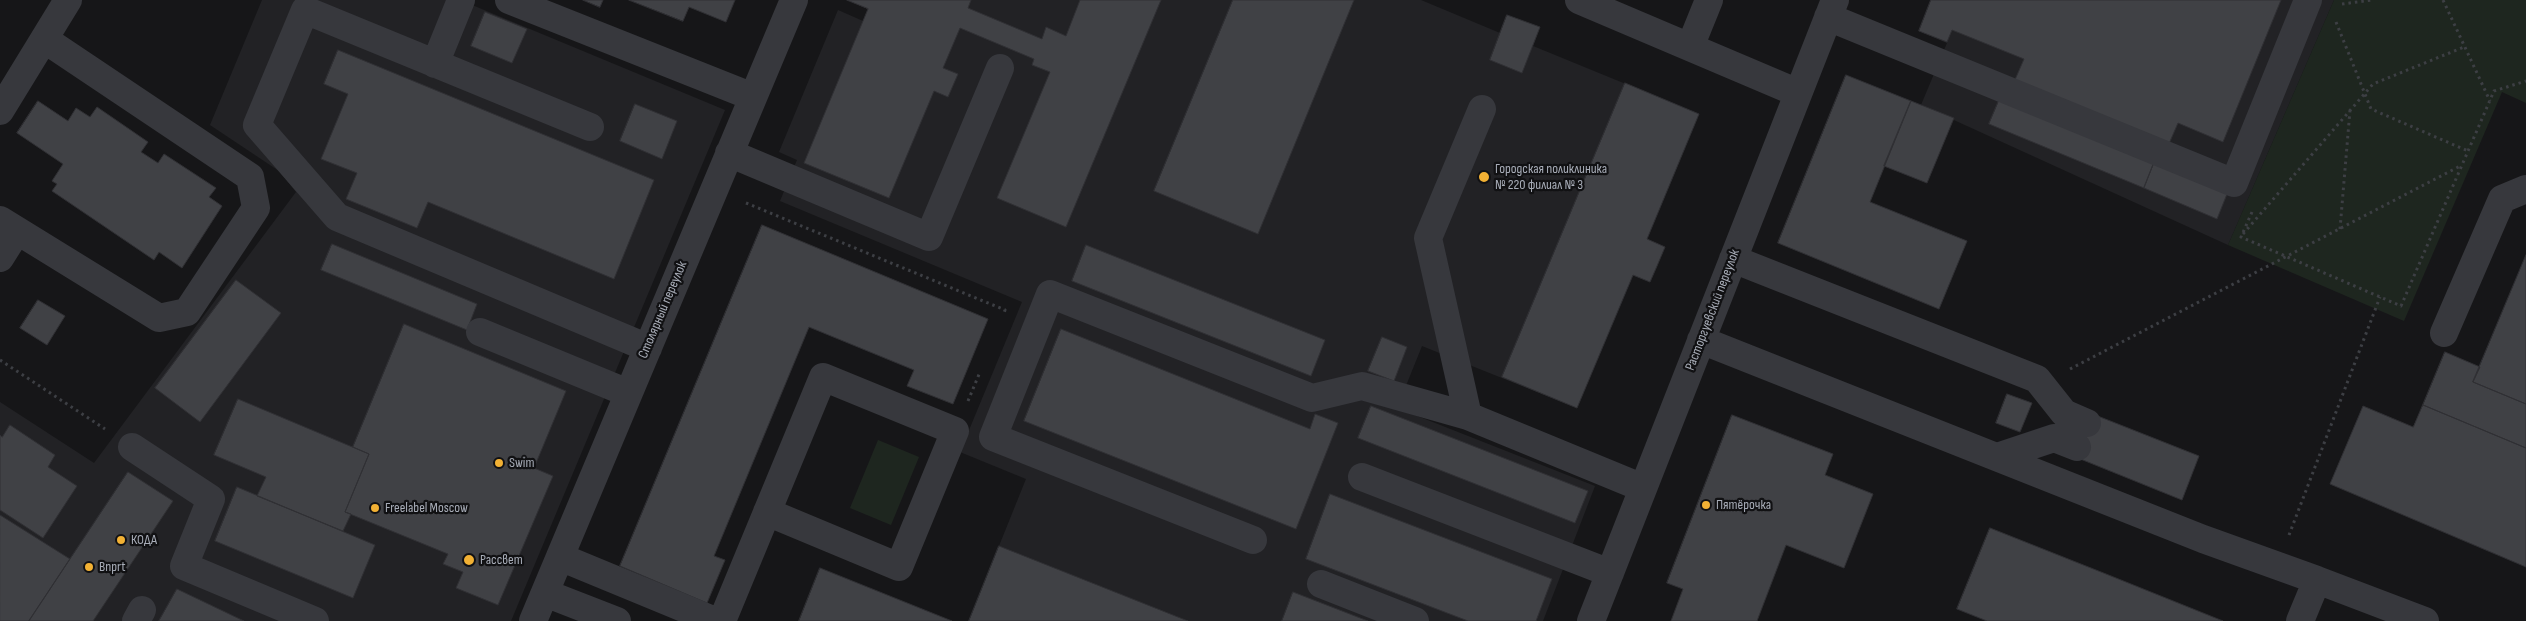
<!DOCTYPE html>
<html>
<head>
<meta charset="utf-8">
<style>
  body { margin:0 }
  canvas { display:block; background:#161618 }
</style>
</head>
<body>
<canvas width="2526" height="621"></canvas>
<script>
const ctx = document.querySelector('canvas').getContext('2d');
ctx.lineJoin = 'round';
function fillPath(path, color) {
  ctx.fillStyle = color;
  ctx.fill(path, 'evenodd');
}
function strokePath(path, color, width, dash) {
  ctx.strokeStyle = color;
  ctx.lineWidth = width;
  ctx.lineCap = dash ? 'butt' : 'round';
  ctx.setLineDash(dash || []);
  ctx.stroke(path);
}
function drawText(font, color, halo, rows, align = 'center') {
  ctx.font = font + ' "Sofia Sans Condensed",sans-serif';
  ctx.lineWidth = 4.5;
  ctx.setLineDash([]);
  ctx.textBaseline = 'middle';
  ctx.strokeStyle = halo;
  ctx.fillStyle = color;
  for (const [text, x, y, turn = 0] of rows) {
    ctx.save();
    ctx.translate(x, y);
    ctx.rotate((+turn || 0) * Math.PI / 180);
    ctx.textAlign = isNaN(turn) ? turn : align;
    if (halo) ctx.strokeText(text, 0, 0);
    ctx.fillText(text, 0, 0);
    ctx.restore();
  }
}
const built = new Path2D(`
  M262,0H460L725,110L511,621H0V402L94,463L296,192L279,171L210,125Z
  M847,0H1421L1500,33L1507,15L1540,27L1533,46L1699,114L1647,239L1665,247L1657,266L1650,282L1632,275L1577,408L1422,346L1397,408L1595,486L1543,621H1188L999,546L1026,479L960,452L1022,302L780,201L797,160L779,152L838,10L863,21L868,9Z
  M1931,0H2334L2228,245L1921,105L1947,43L1919,31Z`);
const green = new Path2D(`
  M2334,0H2526V103L2502,92L2404,321L2228,245Z
  M878,440L919,457L891,525L850,508Z`);
const building = new Path2D(`
  M583,0H603L600,7Z
  M629,0H735L726,22L689,7L683,21Z
  M847,0H971L968,8L1042,39L1046,27L1066,36L1080,0H1161L1066,227L997,198L1050,72L1032,65L1034,59L960,28L943,68L958,74L948,97L934,91L889,198L804,163L868,9Z
  M1233,0H1354L1258,234L1154,191Z
  M1931,0H2281L2223,142L2178,123L2168,146L2014,82L2024,59L1952,30L1947,42L1919,31Z
  M485,12L527,29L512,63L471,46Z
  M1507,15L1540,27L1522,73L1490,60Z
  M338,50L654,180L614,279L428,202L417,228L346,199L357,173L321,159L348,94L324,84Z
  M1846,75L1911,101L1870,202L1967,241L1939,309L1778,243Z
  M1625,83L1699,114L1647,239L1665,247L1657,266L1650,282L1633,275L1577,408L1502,377Z
  M2000,98L2154,162L2144,188L1989,124Z
  M38,101L68,121L76,108L90,117L97,107L148,142L141,152L158,163L164,154L216,188L209,197L222,206L182,268L159,252L154,260L52,191L57,184L52,181L63,164L17,133Z
  M1911,101L1954,118L1927,183L1884,166Z
  M635,104L677,121L662,159L620,141Z
  M2154,163L2227,194L2217,219L2144,188Z
  M762,225L988,319L953,404L907,386L914,370L809,327L714,556L725,560L707,603L620,566Z
  M332,244L477,304L467,330L321,270Z
  M1086,245L1325,340L1311,376L1072,281Z
  M2526,255V404L2473,382Z
  M236,280L281,313L200,422L155,388Z
  M38,300L65,316L47,345L20,328Z
  M404,324L566,391L534,468L553,476L498,605L456,588L463,572L443,564L448,554L345,512L369,454L353,447Z
  M1061,329L1310,429L1315,414L1338,423L1296,529L1024,421Z
  M1382,337L1407,347L1394,381L1368,371Z
  M2445,352L2480,367L2473,382L2526,404V448L2423,405Z
  M2007,394L2032,403L2020,432L1996,423Z
  M238,399L369,454L345,512L351,514L343,531L257,496L266,477L214,455Z
  M2423,405L2526,448V567L2330,484L2363,406L2413,427Z
  M1371,406L1588,491L1575,523L1358,438Z
  M2090,413L2199,456L2182,500L2073,456Z
  M1732,415L1833,454L1825,475L1873,494L1844,568L1786,545L1757,621H1671L1683,589L1667,583Z
  M10,425L55,455L48,467L77,486L43,538L0,510V435L2,437Z
  M128,472L173,501L93,621H29Z
  M237,487L375,545L353,598L215,541Z
  M1330,494L1552,579L1536,621H1468L1306,559Z
  M0,515L70,559L29,621H0Z
  M1990,528L2106,574L2223,621H1987L1957,609Z
  M999,546L1188,621H969Z
  M820,568L952,621H799Z
  M177,589L244,621H159Z
  M1293,592L1368,621H1282Z`);
const path = new Path2D(`
  M2443,0L2490,101
  M2342,4L2372,0
  M2336,22L2371,109L2468,151
  M746,203L1005,310L1004,313
  M2252,212L2241,237L2401,306L2494,91L2526,81
  M2340,229L2350,110
  M2243,234L2373,84L2464,47
  M0,360L105,429
  M2070,369L2462,165
  M968,401L980,372
  M2289,535L2380,297`);
const minor = new Path2D(`
  M509,0L753,97
  M1579,0L1798,93
  M1828,17L2234,183L2308,0
  M1690,47L1709,0
  M435,64L461,0
  M0,111L68,0
  M590,127L305,10L257,125L337,217L648,348
  M729,153L929,237L1000,68
  M0,220L159,318L187,312L256,208L250,177L44,39
  M0,258L17,231
  M1733,259L2037,379L2064,413L2087,423
  M480,332L628,393
  M2444,333L2502,199L2526,189
  M1701,340L2203,539L2317,580L2300,621
  M1468,416L1428,238L1482,109
  M132,447L211,499L184,566L315,621
  M1997,457L2054,438L2077,447
  M1362,477L1610,573
  M1253,540L993,437L1050,294L1312,398L1362,386L1468,416L1643,488
  M560,557L715,621
  M2317,580L2425,621
  M1321,584L1415,621
  M545,593L617,621
  M136,621L142,610
  M533,621L794,0
  M722,621L823,377L955,431L899,567L767,512
  M1591,621L1835,0`);
const markers = [
  [1484,177,6,"#f2b134"],
  [499,463,5,"#f2b134"],
  [1706,505,5,"#f2b134"],
  [375,508,5,"#f2b134"],
  [121,540,5,"#f2b134"],
  [469,560,6,"#f2b134"],
  [89,567,5,"#f2b134"]
];
const poiNames = [
  ["Городская поликлиника",1495,169],
  ["№ 220 филиал № 3",1495,185],
  ["Swim",509,463],
  ["Пятёрочка",1716,505],
  ["Freelabel Moscow",385,508],
  ["КОДА",131,540],
  ["Рассвет",480,560],
  ["Bnprt",99,567]
];
const streetNames = [
  ["Столярный переулок",663,310,-67],
  ["Расторгуевский переулок",1713,310,-69]
];
fillPath(built, '#222225');
fillPath(green, '#1e261f');
fillPath(building, '#404145');
strokePath(building, '#303034', 1);
strokePath(path, '#3d3f44', 3, [2.5, 4]);
strokePath(minor, '#37383d', 28);
for (const [x, y, r, color] of markers) {
  const dot = new Path2D();
  dot.arc(x, y, r, 0, 2 * Math.PI);
  ctx.fillStyle = color;
  ctx.fill(dot);
  strokePath(dot, '#111113', 2);
}
drawText('14px', '#a8adb8', '#111113', poiNames, 'left');
drawText('14px', '#a8adb8', '#111113', streetNames);
</script>
</body>
</html>
